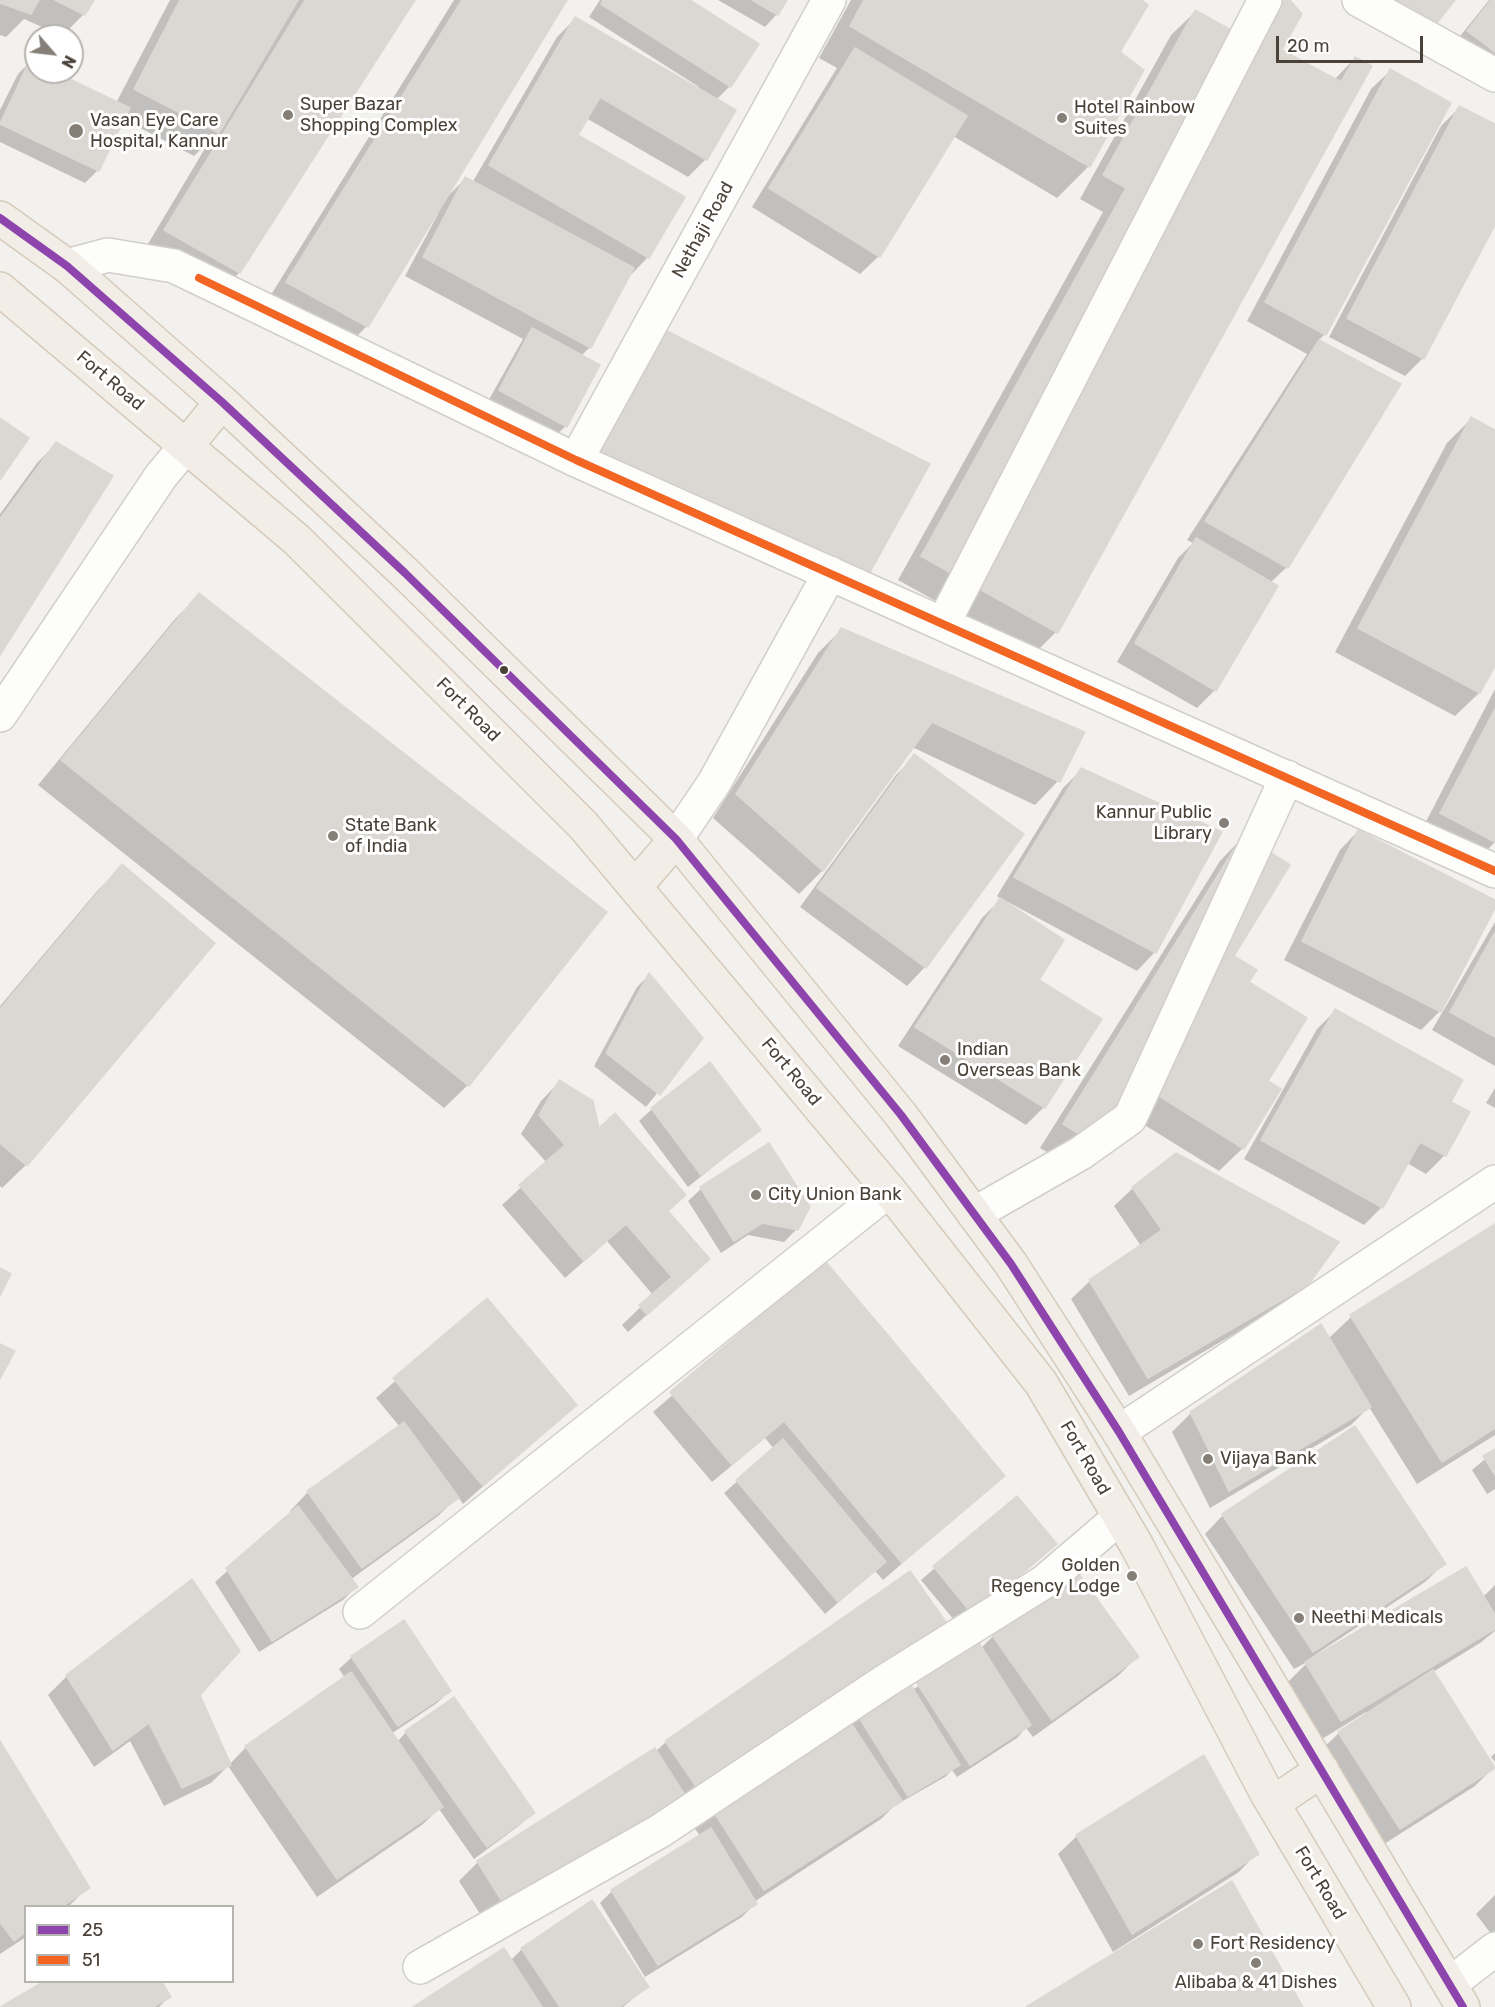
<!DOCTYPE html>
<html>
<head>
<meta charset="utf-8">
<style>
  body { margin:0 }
  #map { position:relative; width:1495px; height:2007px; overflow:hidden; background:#f3f1ee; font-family:Rubik,sans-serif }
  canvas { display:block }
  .legend { position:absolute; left:24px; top:1905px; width:210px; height:78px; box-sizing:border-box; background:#fff; border:2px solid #b7b3af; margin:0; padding:8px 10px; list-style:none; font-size:18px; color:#4a4138 }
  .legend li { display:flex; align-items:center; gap:12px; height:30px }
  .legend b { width:30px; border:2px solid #b7b3af }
  .north { position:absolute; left:24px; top:24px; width:60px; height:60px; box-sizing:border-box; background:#fff; border:2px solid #b7b3af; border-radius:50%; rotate:118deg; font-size:16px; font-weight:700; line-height:24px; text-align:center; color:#4a4138 }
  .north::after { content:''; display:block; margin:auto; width:21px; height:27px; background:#857f78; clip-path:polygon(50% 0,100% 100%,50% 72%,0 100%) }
  .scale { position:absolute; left:1276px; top:36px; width:147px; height:27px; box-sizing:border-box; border:3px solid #4a4138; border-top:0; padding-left:8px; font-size:18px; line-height:21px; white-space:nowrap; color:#4a4138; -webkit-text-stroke:4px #fff; paint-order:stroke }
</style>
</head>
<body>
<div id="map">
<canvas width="1495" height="2007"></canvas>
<ul class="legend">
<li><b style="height:8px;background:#8e44ad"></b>25</li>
<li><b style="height:8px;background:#f26522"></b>51</li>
</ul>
<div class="north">N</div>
<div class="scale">20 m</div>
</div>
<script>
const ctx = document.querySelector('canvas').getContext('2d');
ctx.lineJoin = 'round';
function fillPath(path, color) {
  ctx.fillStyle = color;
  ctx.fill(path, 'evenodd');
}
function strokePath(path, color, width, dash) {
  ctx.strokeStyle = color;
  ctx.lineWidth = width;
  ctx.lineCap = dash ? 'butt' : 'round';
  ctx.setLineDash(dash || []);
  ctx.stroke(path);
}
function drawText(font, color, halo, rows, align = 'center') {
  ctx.font = font + ' Rubik,sans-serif';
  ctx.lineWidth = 6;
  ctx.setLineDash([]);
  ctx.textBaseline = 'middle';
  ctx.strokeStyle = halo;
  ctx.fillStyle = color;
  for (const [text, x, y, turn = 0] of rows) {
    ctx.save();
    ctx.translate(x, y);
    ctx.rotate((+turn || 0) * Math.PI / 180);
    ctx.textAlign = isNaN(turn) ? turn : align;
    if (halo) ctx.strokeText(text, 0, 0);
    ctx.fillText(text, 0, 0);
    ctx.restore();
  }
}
const shadow = new Path2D(`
  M0,0H92L84,14L62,36L24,19L6,37L0,35Z
  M170,0H413L239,273L215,296L142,254L210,140L194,156L123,119L98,170L85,183L0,142V110L18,74L30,62L36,64V72H52L116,103Z
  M454,0H566L446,198L465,179L472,183L557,37L576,18L697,89L699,87L589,17L600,0H688L757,44L730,86L716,100L706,159L688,177L586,118L576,135L648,257L630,276L590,347L581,356L566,426L553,438L487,403L523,339L405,276L438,214L436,213L367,326L343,350L264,306Z
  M718,0H786L777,14L765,27Z
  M851,0H1139L1118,53L1142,70L1089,166L1057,198L953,136L879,256L860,274L752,207L837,68L819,58Z
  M1282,0H1288L1280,51L1334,80L1355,58L1056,632L1033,655L898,580L1103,212L1080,199L1171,35L1195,12L1241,37Z
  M1489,0H1495V84L1449,50Z
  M1390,71L1449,103L1325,334L1318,341L1398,385L1287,567L1270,583L1215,690L1197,708L1117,662L1178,558L1193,543L1187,540L1307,354L1247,321L1371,89Z
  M1459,108L1495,126V221L1423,358L1405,376L1329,337L1441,126Z
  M642,356L866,575L843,599L577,474Z
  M1471,419L1495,432V663L1479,693L1455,716L1335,652L1447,443Z
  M56,444L0,653V514L37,463Z
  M199,595L468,1085L444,1108L38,785L175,619Z
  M841,630L1083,733L1058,781L1035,805L912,747L822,871L799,894L713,818L818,653Z
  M1495,689V842L1471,866L1418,837Z
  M915,756L925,967L907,986L800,907L896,775Z
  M1081,770L1155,952L1137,971L1006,901L1037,980L1044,1107L1026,1125L898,1046L982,918L1001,899L997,896L1063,788Z
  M1358,831L1495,902L1440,1011L1421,1030L1284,960L1340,850Z
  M1243,837L1231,956L1247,983L1266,1081L1243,1148L1219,1171L1117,1108L1071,1166L1040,1148L1220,861Z
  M122,867L26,1165L2,1188L0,1186V1006L98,890Z
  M1495,922V1066L1432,1030Z
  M649,975L701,1038L646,1107L594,1066L637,987Z
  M1335,1011L1449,1103L1445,1155L1426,1174L1407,1163L1382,1207L1364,1225L1244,1159L1317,1029Z
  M559,1082L708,1259L628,1332L622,1325L653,1295L607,1241L565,1278L502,1205L547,1163L521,1134L541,1101Z
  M1495,1088V1108L1486,1103Z
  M652,1109L759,1130L688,1187L639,1121Z
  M768,1145L797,1229L784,1242L748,1235L721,1253L688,1201L701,1189Z
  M1133,1188L1308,1283L1288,1302L1129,1396L1071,1299L1090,1281L1141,1246L1114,1206Z
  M1495,1225V1435L1417,1484L1369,1407L1351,1425L1210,1508L1172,1432L1191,1413L1320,1326L1328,1339L1351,1317Z
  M825,1263L1003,1476L883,1580L875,1571L825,1614L724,1493L774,1449L765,1438L712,1482L653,1412Z
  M487,1300L575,1405L463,1504L458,1497L438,1516L350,1580L356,1587L343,1600L259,1652L215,1582L292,1514L290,1511L308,1492L400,1427L376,1398Z
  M1495,1451V1489L1487,1494L1472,1470Z
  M1016,1498L1055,1544L959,1626L921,1580Z
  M1223,1515L1444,1564L1425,1582L1312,1657L1314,1659L1483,1597L1495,1585V1631L1480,1643L1433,1672L1493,1768L1475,1786L1381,1846L1320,1751L1339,1733L1367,1715L1366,1712L1322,1739L1288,1682L1309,1661L1294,1669L1205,1534Z
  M1078,1575L1137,1657L1118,1676L1033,1737L1026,1728L1017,1738L957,1777L952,1770L945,1777L894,1806L881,1819L754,1902L755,1904L742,1917L645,1977L600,1903L612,1891L700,1836L693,1826L858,1716L912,1690L981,1648L993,1636Z
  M192,1581L198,1694L229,1765L246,1747L345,1678L339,1669L352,1657L450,1691L437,1703L391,1734L397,1742L406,1732L533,1812L520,1825L474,1859L439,1809L422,1825L317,1897L228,1766L211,1783L164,1806L130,1741L94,1767L48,1695L67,1676Z
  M944,1622L925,1641L489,1928L459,1881L478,1862L655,1752L666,1742Z
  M0,1744L88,1887L69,1906H26V1937L0,1954Z
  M1495,1753V1762L1491,1757Z
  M1077,1836L1257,1853L1239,1872L1113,1952L1058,1854Z
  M1495,1895V1939L1476,1914Z
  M522,1949L647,1987L623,2007H416L510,1961Z
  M46,1982H160L169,1997L159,2007H3Z`);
const building = new Path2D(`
  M0,0H39L31,14L0,3Z
  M55,0H94L85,15Z
  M180,0H298L219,133L134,89Z
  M305,0H415L240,273L164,230Z
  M462,0H567L368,327L286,282Z
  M603,0H690L759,44L731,87L601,4Z
  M752,0H787L778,15Z
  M864,0H1142L1148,5L1120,52L1144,70L1090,167L850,26Z
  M1280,0H1290L1302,14L1282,50L1341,82L1355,57L1372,66L1058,633L921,556L1126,188L1103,175L1195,10L1240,35Z
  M1388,0H1455L1433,28Z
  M1491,0H1495V52L1467,31Z
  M575,17L736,110L707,160L600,97L578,135L685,197L649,258L489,165Z
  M855,48L967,116L880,257L769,188Z
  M30,60L36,63V72H55L130,108L99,171L0,124Z
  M1390,69L1451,103L1326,335L1265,302Z
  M1459,106L1495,124V225L1424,359L1347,318Z
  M465,177L634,268L591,348L423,257Z
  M532,328L600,365L567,427L499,390Z
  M665,330L930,464L868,576L599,450Z
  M1319,340L1401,384L1288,568L1205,521Z
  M1471,417L1495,430V666L1480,693L1358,628Z
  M0,418L29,438L0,480Z
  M56,442L113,476L0,655V519Z
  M1196,538L1278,586L1216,691L1135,643Z
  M199,593L607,912L469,1086L61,760Z
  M841,628L1085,732L1060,782L932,722L823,871L736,794Z
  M1495,709V842L1440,813Z
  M914,754L1024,834L926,968L817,888Z
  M1081,768L1222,832L1156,953L1014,877Z
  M1358,830L1495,900V908L1441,1012L1302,941Z
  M1243,835L1290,865L1234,956L1257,970L1249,982L1307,1018L1268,1081L1281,1089L1244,1149L1135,1081L1096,1144L1063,1124Z
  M122,864L215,943L27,1166L0,1143V1009Z
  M1000,898L1064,940L1039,980L1102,1019L1045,1108L915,1027Z
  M1495,932V1037L1450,1012Z
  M649,973L703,1038L660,1095L606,1053Z
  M1335,1009L1463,1080L1451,1102L1470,1112L1446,1156L1420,1142L1383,1208L1261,1140Z
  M710,1062L761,1130L701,1175L651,1108Z
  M559,1080L593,1101L599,1128L615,1113L686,1195L668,1211L710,1259L647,1315L639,1305L672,1277L626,1224L584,1261L519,1185L565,1145L539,1115Z
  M769,1143L810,1207L798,1230L762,1223L734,1241L700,1187Z
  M1176,1153L1339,1242L1309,1284L1148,1378L1089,1280L1162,1230L1132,1187Z
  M1495,1224V1428L1442,1462L1350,1315Z
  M825,1261L887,1334L732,1465L670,1392Z
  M0,1268L11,1274L0,1296Z
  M487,1298L577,1405L483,1486L393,1378Z
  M1321,1324L1371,1407L1229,1491L1190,1412Z
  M887,1334L1005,1476L902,1563L784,1421Z
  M0,1344L15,1351L0,1379Z
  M404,1422L459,1498L362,1568L307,1491Z
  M1355,1426L1446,1564L1313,1652L1222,1514Z
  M783,1439L886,1562L838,1602L736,1480Z
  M1495,1449V1475L1483,1456Z
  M1017,1496L1057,1544L973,1615L933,1566Z
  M298,1506L358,1587L272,1641L226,1568Z
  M1466,1567L1495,1615V1629L1341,1721L1305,1662Z
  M910,1571L946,1622L700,1792L665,1741Z
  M1078,1573L1139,1657L1052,1720L992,1635Z
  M192,1579L240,1651L200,1695L231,1765L182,1788L149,1723L113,1750L66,1675Z
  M404,1620L451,1691L398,1726L351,1656Z
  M979,1643L1031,1725L970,1765L917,1683Z
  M1433,1670L1495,1768L1400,1829L1338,1732Z
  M351,1672L443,1807L337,1879L245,1746Z
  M909,1682L960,1765L908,1796L857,1714Z
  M454,1697L535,1813L487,1847L405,1731Z
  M847,1717L902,1801L764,1890L710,1806Z
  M0,1741L90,1888L63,1906H26V1932L14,1941L0,1922Z
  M655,1748L686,1797L508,1911L477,1861Z
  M1204,1755L1259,1854L1132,1934L1076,1835Z
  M711,1828L757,1904L658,1965L611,1890Z
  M1232,1881L1303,2007H1026Z
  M592,1900L649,1987L619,2007H560L521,1948Z
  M504,1948L542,2007H413Z
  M43,1982H162L171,1997L153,2007H0Z`);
const minor = new Path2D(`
  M1359,0L1495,75
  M67,266L108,255L174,266L576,460L1495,871
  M576,460L829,0
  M943,624L1265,0
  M0,715L161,476L186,446
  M676,839L714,783L830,573
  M974,1214L1081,1153L1130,1118L1287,777
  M1119,1432L1495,1182
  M360,1612L889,1190
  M420,1967L660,1831L887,1680L1044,1582L1120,1517
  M1450,1984L1495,1949`);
const major = new Path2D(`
  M0,218L67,266L222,402L405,573L676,839L901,1115L1011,1264L1119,1432L1463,2007
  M0,289L297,540L583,825L889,1190L1041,1383L1137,1546L1266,1792L1394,2007
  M186,446L222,402
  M635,887L676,839
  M1273,1803L1322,1770`);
const bus1 = new Path2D(`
  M0,218L67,266L222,402L405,573L676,839L901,1115L1011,1264L1119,1432L1463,2007`);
const bus2 = new Path2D(`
  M199,278L576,460L1495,871`);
const markers = [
  [288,115,6,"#857f78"],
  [1062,118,6,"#857f78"],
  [76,131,8,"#857f78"],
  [504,670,5,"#4a4138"],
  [1224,823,6,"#857f78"],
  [333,836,6,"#857f78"],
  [945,1060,6,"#857f78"],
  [756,1195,6,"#857f78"],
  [1208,1459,6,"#857f78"],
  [1132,1576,6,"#857f78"],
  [1299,1618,6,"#857f78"],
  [1198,1944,6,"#857f78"],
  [1256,1963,6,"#857f78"]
];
const poiNames = [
  ["Super Bazar",300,105],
  ["Shopping Complex",300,126],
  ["Hotel Rainbow",1074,108],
  ["Suites",1074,129],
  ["Vasan Eye Care",90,121],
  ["Hospital, Kannur",90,142],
  ["Kannur Public",1212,813,"right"],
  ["Library",1212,834,"right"],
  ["State Bank",345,826],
  ["of India",345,847],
  ["Indian",957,1050],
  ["Overseas Bank",957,1071],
  ["City Union Bank",768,1195],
  ["Vijaya Bank",1220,1459],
  ["Golden",1120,1566,"right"],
  ["Regency Lodge",1120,1587,"right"],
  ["Neethi Medicals",1311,1618],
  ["Fort Residency",1210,1944],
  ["Alibaba & 41 Dishes",1256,1983,"center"]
];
const streetNames = [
  ["Nethaji Road",703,230,-61],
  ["Fort Road",110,381,40],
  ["Fort Road",468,710,45],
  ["Fort Road",791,1072,50],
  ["Fort Road",1085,1458,60],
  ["Fort Road",1320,1883,59]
];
fillPath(shadow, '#0003');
fillPath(building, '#dbd8d4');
strokePath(building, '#dcd8d3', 1.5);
strokePath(minor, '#d1cecb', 36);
strokePath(major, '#d6cabb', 36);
strokePath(minor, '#fdfdfc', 33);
strokePath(major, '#f2ede6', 33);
strokePath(bus1, '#8e44ad', 8);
strokePath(bus2, '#f26522', 8);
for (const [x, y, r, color] of markers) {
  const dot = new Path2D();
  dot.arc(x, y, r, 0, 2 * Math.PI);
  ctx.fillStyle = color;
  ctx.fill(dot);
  strokePath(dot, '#fff', 2);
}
drawText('18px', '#4a4138', '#fff', poiNames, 'left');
drawText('18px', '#4a4138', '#fff', streetNames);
</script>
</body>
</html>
